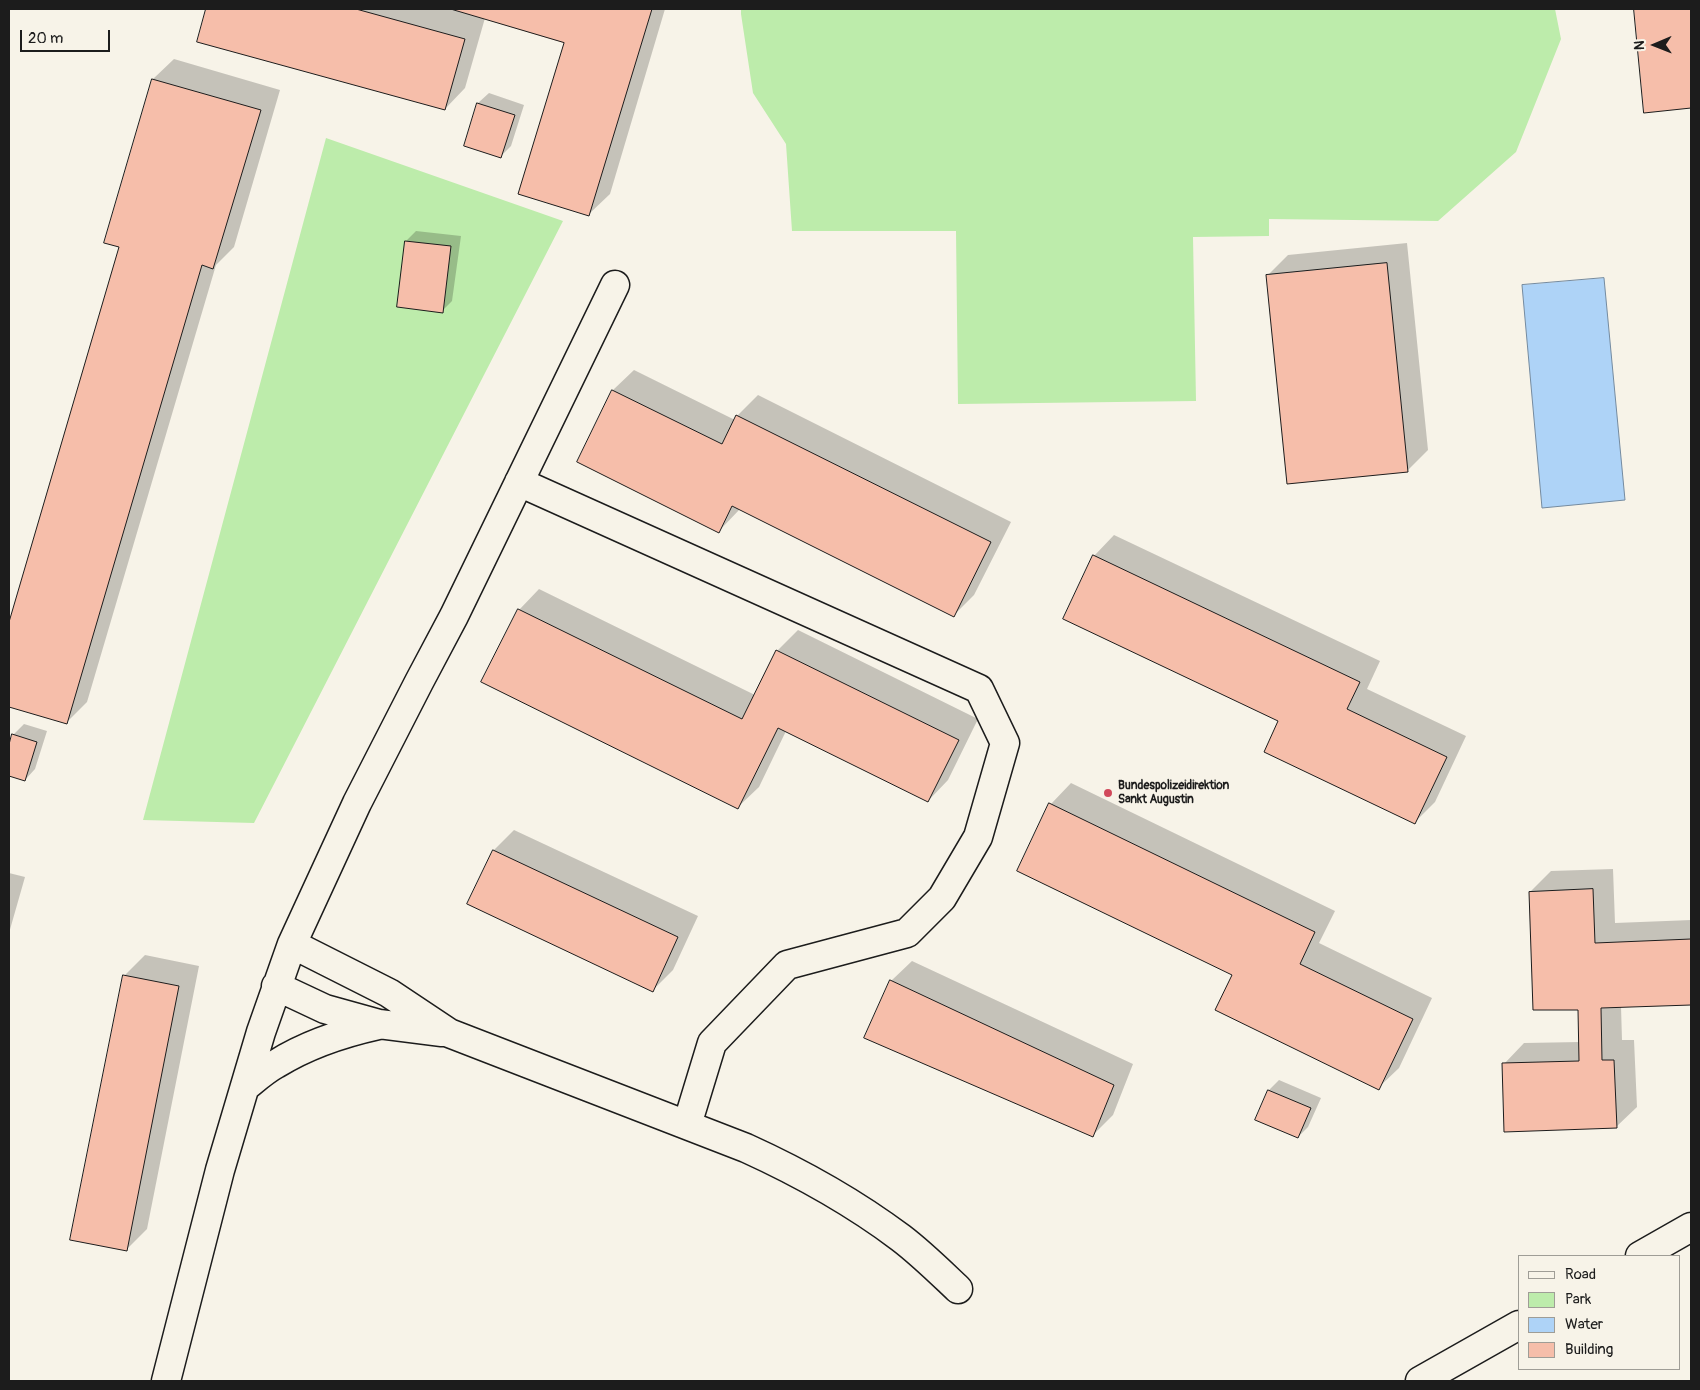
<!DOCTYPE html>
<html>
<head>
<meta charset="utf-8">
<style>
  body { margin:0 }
  #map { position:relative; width:1700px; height:1390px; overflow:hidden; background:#f7f3e8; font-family:Pangolin,sans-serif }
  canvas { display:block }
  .frame { position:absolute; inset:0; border:10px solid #1c1c1c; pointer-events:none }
  .legend { position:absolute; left:1518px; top:1255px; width:162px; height:115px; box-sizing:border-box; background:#f7f3e8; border:1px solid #9f9d96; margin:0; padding:6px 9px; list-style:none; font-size:15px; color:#1c1c1c }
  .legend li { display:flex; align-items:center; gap:10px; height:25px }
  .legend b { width:25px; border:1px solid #9f9d96 }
  .north { position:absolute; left:1630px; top:20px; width:50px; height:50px; -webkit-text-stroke:4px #f7f3e8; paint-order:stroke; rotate:269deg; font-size:14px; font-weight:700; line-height:20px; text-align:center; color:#1c1c1c }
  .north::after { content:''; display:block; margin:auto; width:18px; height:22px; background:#1c1c1c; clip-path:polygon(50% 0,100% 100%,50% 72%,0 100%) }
  .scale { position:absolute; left:20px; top:30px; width:90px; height:22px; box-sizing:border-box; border:2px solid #1c1c1c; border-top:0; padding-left:6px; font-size:15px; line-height:18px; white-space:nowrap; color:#1c1c1c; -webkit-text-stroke:4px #f7f3e8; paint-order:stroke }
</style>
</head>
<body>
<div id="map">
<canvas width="1700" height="1390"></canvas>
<div class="frame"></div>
<ul class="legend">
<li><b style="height:6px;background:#f7f3e8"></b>Road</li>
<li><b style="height:14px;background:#bdecab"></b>Park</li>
<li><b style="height:14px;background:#aed3f7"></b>Water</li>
<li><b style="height:14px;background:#f6beaa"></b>Building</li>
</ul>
<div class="north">N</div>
<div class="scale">20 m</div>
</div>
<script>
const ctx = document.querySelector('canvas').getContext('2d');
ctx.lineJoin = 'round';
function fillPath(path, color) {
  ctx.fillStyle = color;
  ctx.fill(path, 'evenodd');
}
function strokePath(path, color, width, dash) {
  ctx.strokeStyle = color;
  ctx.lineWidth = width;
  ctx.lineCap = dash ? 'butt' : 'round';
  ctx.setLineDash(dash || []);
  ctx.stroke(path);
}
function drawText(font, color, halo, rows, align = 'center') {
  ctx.font = font + ' Pangolin,sans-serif';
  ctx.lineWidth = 4.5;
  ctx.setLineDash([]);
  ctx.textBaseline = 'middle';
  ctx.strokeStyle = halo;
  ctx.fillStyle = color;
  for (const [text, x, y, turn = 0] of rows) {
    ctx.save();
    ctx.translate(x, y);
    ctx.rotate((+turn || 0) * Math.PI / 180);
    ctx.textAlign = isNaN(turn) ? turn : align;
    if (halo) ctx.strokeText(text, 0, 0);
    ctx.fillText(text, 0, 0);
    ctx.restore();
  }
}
const green = new Path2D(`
  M741,9H1555L1561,39L1516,152L1438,221L1269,219V236L1193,237L1196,401L958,404L956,231H792L786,144L753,93L741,14Z
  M326,138L563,221L254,823L143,820Z`);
const water = new Path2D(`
  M1604,278L1625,500L1542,508L1522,285Z`);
const shadow = new Path2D(`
  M207,9H665L610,194L589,214L565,42L485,18L465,88L445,109L199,41Z
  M1635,9H1691V107L1645,111Z
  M174,59L280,90L234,247L216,265L87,702L66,723L9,706V626L120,246L106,242L153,79Z
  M489,93L524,105L511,146L501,156L465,145L478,103Z
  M416,231L461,236L452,301L442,311L406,241Z
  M1407,243L1428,450L1407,471L1267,276L1288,255Z
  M634,370L735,420L737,416L758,395L1011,522L974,595L954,615L740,509L719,531L578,461L613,390Z
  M1114,535L1380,661L1367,689L1466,736L1435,802L1415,822L1280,721L1094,556Z
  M539,589L755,695L777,651L798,630L978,719L948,780L928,801L786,731L759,787L738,807L519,610Z
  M24,724L47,731L35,769L25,780L9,775V749L13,735Z
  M1071,783L1335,911L1319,943L1432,998L1399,1068L1378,1088L1234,974L1018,870L1051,804Z
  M514,830L698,916L673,970L653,990L469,903L494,850Z
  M1613,869L1615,923L1691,920V1003L1621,1006L1622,1040H1634L1637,1107L1616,1127L1504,1064L1524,1043L1580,1042L1579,1008L1530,892L1551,871Z
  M9,873L25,877L9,933Z
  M145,955L199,966L147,1229L126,1250L124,976Z
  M912,961L1133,1064L1113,1115L1093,1135L891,981Z
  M1279,1080L1321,1098L1308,1127L1298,1137L1257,1119L1269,1090Z`);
const building = new Path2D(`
  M206,9H356L465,39L445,110L197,42Z
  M451,9H652L589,216L518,194L564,43Z
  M1634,9H1691V108L1644,113Z
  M152,79L261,110L213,269L202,265L67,724L9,707V622L119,247L104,243Z
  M477,103L515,115L501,158L464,146Z
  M405,241L451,246L443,313L397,307Z
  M1387,263L1408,472L1287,484L1266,275Z
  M612,390L722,444L736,415L991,542L954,617L732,506L719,533L577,462Z
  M1093,555L1360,682L1347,709L1447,757L1415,824L1264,752L1278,721L1063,619Z
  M518,609L742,719L776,650L959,740L928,802L778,728L738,809L481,682Z
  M12,734L37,742L25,781L9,776V745Z
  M1049,803L1315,932L1300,964L1413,1019L1379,1090L1215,1010L1232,975L1017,871Z
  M493,850L678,937L653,992L467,904Z
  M1593,889L1595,943L1691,939V1005L1601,1008L1602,1060H1614L1617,1128L1504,1132L1502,1063L1579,1061L1578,1010H1533L1529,892Z
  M123,975L179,986L127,1251L70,1240Z
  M890,980L1114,1085L1093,1137L864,1038Z
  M1268,1090L1311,1108L1298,1138L1255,1120Z`);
const minor = new Path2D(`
  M519,482L979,689L1005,743L978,837L942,898L907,933L787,965L712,1043L687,1125
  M292,944L389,993L449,1033L746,1148C801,1173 853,1202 901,1238C922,1254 940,1272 958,1289
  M276,986L325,1009L379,1024L442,1032
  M245,1087C255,1079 265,1070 276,1064C308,1044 342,1033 378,1025
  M1640,1256L1691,1227
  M166,1381L220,1170L261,1032L292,944L357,803L419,682L454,616L615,285
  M1420,1381L1519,1325`);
const markers = [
  [1108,793,5,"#d1495b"]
];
const poiNames = [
  ["Bundespolizeidirektion",1118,786],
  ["Sankt Augustin",1118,800]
];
fillPath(green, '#bdecab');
fillPath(water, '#aed3f7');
strokePath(water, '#748a9f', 1);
fillPath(shadow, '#0003');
fillPath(building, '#f6beaa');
strokePath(building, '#1c1c1c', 1);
strokePath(minor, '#1c1c1c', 31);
strokePath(minor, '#f7f3e8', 28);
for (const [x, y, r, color] of markers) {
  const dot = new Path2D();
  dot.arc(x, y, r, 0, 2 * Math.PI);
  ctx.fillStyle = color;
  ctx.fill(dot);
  strokePath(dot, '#f7f3e8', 2);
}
drawText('bold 12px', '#1c1c1c', '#f7f3e8', poiNames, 'left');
</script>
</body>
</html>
